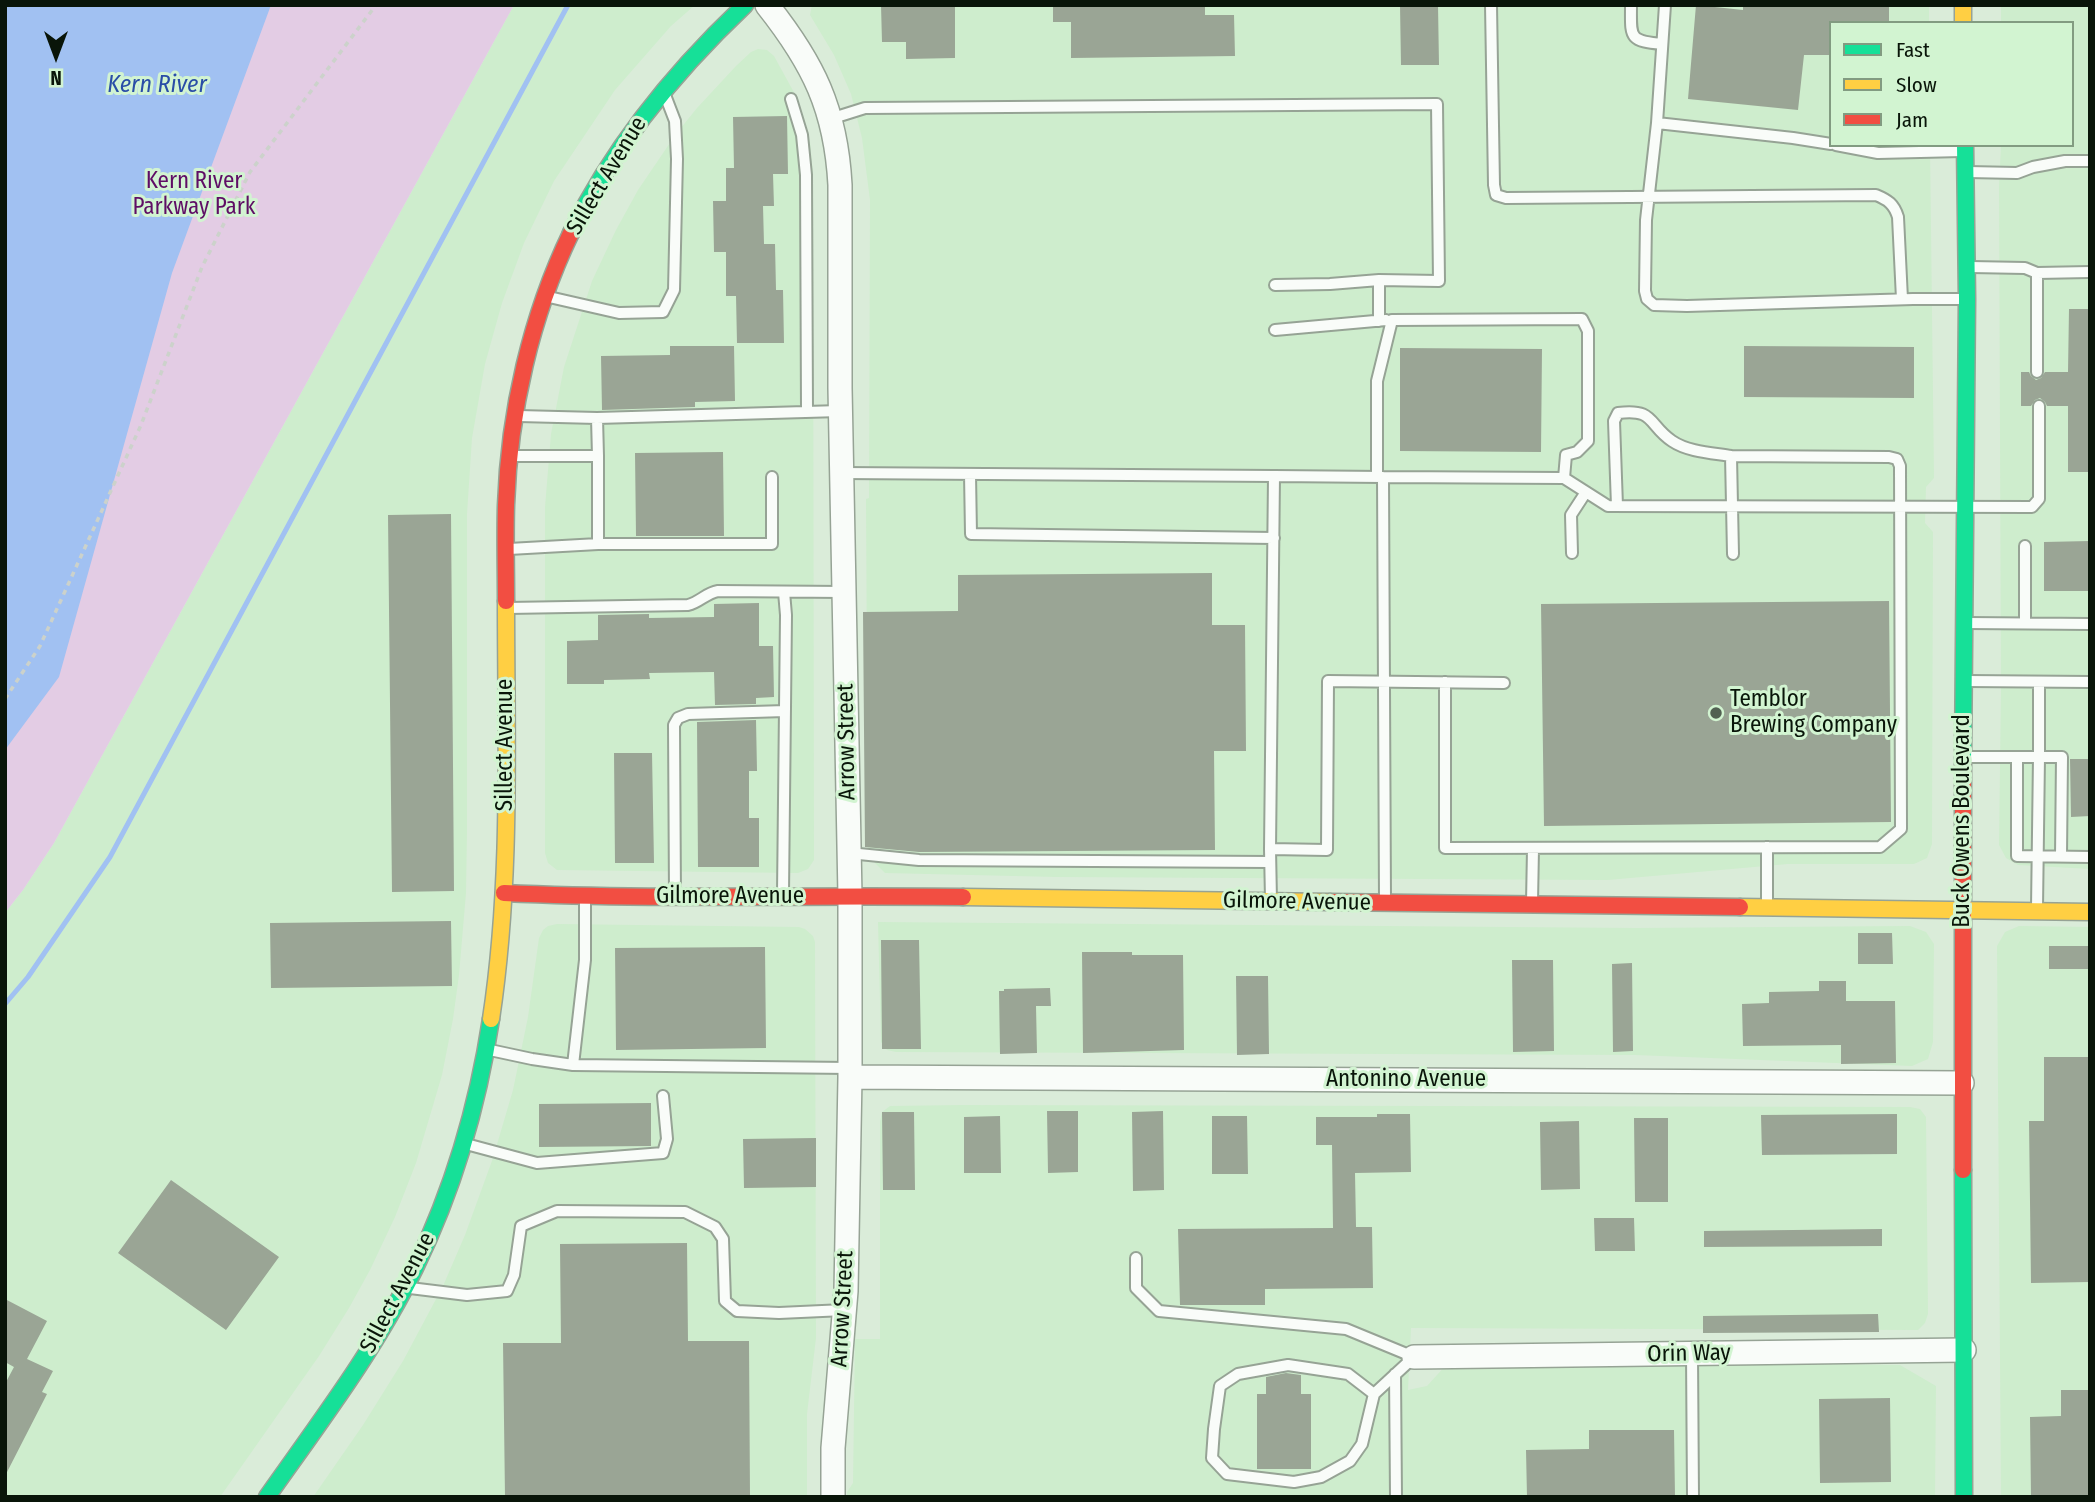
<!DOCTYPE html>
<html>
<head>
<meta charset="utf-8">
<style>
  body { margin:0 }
  #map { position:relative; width:2095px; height:1502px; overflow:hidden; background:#daecd9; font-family:"Fira Sans Condensed",sans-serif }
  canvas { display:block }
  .frame { position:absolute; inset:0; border:7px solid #091509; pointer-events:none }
  .legend { position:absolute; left:1829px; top:21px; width:245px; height:126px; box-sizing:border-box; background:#d2f4d1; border:2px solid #829b81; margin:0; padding:9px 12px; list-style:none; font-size:21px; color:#091509 }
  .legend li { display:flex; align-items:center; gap:14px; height:35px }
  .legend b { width:35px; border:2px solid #829b81 }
  .north { position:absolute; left:21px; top:21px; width:70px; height:70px; -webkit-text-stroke:5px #d2f4d1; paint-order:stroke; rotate:180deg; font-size:19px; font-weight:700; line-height:28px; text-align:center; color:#091509 }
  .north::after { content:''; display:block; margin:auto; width:24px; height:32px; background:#091509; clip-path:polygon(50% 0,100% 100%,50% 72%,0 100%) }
</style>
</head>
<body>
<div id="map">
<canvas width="2095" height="1502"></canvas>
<div class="frame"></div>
<ul class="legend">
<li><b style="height:9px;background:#16e098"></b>Fast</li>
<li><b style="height:9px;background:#ffcf43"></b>Slow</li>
<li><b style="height:9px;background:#f24e42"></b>Jam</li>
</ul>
<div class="north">N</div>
</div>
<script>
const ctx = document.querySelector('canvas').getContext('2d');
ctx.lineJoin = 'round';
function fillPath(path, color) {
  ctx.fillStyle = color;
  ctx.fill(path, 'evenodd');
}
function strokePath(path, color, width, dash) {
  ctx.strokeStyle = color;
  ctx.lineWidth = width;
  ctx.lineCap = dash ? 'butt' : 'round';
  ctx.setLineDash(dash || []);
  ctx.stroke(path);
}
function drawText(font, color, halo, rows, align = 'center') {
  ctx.font = font + ' "Fira Sans Condensed",sans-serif';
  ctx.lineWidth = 6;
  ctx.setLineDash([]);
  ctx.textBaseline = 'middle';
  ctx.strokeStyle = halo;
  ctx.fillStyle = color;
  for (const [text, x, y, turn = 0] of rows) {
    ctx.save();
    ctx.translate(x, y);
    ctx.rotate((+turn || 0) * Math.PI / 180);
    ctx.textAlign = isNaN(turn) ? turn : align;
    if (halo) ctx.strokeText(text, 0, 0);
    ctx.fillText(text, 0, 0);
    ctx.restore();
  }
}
const built = new Path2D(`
  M514,5H695L671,26L615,90L554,181L524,243L502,303L485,364L472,438L467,514V831L466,893L459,975L453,1019L442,1075L416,1163L395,1217L370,1270L349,1308L319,1356L220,1497H5V913L23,890L54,843Z
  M812,5H1929V23H1831V145H1930L1934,478L1926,487L1925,523L1933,532L1932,844L1927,858L1914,864H1788L1608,880L1057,877L885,873L868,856L866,499L869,498L870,200L862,138L851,94L834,55L810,15Z
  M2001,5H2090V869L2018,865L2006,858L1999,845L2001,688L1999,187L2001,145H2072V23H2001Z
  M758,49L767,50L774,56L796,96L810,142L813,174L814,860L808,869L798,873L557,870L548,863L545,853V507L551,434L564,367L592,281L616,230L638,190L676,134L697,108L736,66L751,52Z
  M878,922L1636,928L1910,926L1926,932L1934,944L1933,1042L1928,1059L1912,1066L1635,1055L896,1052L887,1050L881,1042Z
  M557,924L799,927L805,929L813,936L815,942L816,1338L807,1414V1497H313L363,1425L403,1361L443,1286L465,1235L493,1158L513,1090L528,1017L539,938L543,930L548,926Z
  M2019,926L2090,927V1497H2001L1997,946L2005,932Z
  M961,1105L1910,1107L1920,1109L1926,1117L1928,1314L1925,1323L1918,1330L1411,1328L1408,1390L1427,1386L1447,1364L1456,1361L1900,1365L1936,1386L1935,1497H847V1492L853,1483L855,1339H880V1122L882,1112L890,1106Z`);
const green = new Path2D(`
  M5,5H514L54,843L23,890L5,913Z`);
const water = new Path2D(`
  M5,5H271L172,273L59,677L5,750Z`);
const stream = new Path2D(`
  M5,1004L28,977L110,857L568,5`);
const building = new Path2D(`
  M881,5H955V58L906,59V42H882Z
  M1053,5H1205V15H1234L1235,56L1071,58V22H1053Z
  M1400,5H1438L1439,65H1401Z
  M1696,5L1743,10V5H1889V23H1831V55H1804L1798,110L1688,99Z
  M787,116L788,174H773L774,206H763L764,244H775L776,290H783L784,343H737L736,296H726V252H714L713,201H726V168H734L733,117Z
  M2069,309H2090V472H2068V406H2047L2045,402L2040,398L2035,400L2031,406H2021V372H2029L2031,376L2036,380L2041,378L2045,372H2068Z
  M670,346H734L735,401L695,402V407L602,410L601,356L670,355Z
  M1744,346L1914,347V398L1744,397Z
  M1400,348L1542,349L1541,452L1400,451Z
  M723,452L724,536H636L635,453Z
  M451,514L454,891L392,892L388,515Z
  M2090,541V591H2044V542Z
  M1212,573V625H1245L1246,751H1214L1215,850L919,852L865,847L863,612L958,611V575Z
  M1889,601L1891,822L1544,826L1541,604Z
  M759,603V646H773L774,697L756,698V704L715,705L714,672L649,673L650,679L604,680V684H567V641L598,640V615L649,614V618L714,617V604Z
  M756,720L757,771H749V818H759V867H698L697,722Z
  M614,753H652L654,863H615Z
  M2070,759H2090V816L2071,817Z
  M451,921L452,986L271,988L270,923Z
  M1858,933H1892L1893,964H1858Z
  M881,940H919L921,1049H882Z
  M2049,946H2090V969H2049Z
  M765,947L766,1048L616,1050L615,948Z
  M1082,952H1132V955H1183L1184,1050L1083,1053Z
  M1512,960H1553L1554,1051L1513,1052Z
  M1632,963L1633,1051L1613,1052L1612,964Z
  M1236,976H1268L1269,1054L1237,1055Z
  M1819,981H1846V1001H1895L1896,1063L1841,1064V1045L1743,1046L1742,1004L1769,1003V992L1819,991Z
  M1050,988L1051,1006H1036L1037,1053L1000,1054L999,991H1004V989Z
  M2044,1057H2090V1282L2031,1283L2029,1121H2044Z
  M651,1103V1146L539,1147V1104Z
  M1047,1111H1078V1172L1048,1173Z
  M1163,1111L1164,1190L1133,1191L1132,1112Z
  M882,1112H914L915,1190H883Z
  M1377,1114H1410L1411,1172L1355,1173L1356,1227H1372L1373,1288L1265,1289V1305H1180L1178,1229L1333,1228L1332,1145H1316V1117H1377Z
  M1897,1114V1154L1762,1155L1761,1115Z
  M1000,1116L1001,1173H964V1117Z
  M1212,1116H1247L1248,1174H1212Z
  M1634,1118H1668V1202H1635Z
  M1579,1121L1580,1189L1541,1190L1540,1122Z
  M816,1138V1187L744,1188L743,1139Z
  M171,1180L279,1257L226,1330L118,1253Z
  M1594,1218H1634L1635,1251H1595Z
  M1882,1229V1246L1704,1247V1231Z
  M687,1243L688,1341H749L750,1497H505L503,1343H561L560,1244Z
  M5,1299L47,1321L27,1359L53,1371L42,1392L47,1394L5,1476V1384L14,1367L5,1362Z
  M1878,1314L1879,1332L1703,1333V1316Z
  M1286,1373L1301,1375V1394H1311V1469H1257V1394H1266V1377Z
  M2061,1390H2090V1497H2031L2030,1417L2061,1416Z
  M1890,1398L1891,1482L1820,1483L1819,1399Z
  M1589,1430H1674L1675,1497H1527L1526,1450L1589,1449Z`);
const path = new Path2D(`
  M5,699L40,646L141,425L202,267L250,172L376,5`);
const lane = new Path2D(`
  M1491,5L1494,185L1496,195L1506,198L1876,195C1888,200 1894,204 1898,217L1902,299
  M1631,5C1631,37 1628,41 1662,44
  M1665,5L1657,123L1793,138L1831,144
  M791,99L802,135L806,175L807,411
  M830,119L865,108L1437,104L1439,281L1379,280V321
  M1657,123L1646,220L1645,291L1647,299L1654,305L1687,306L1913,299H1965
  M1836,145L1878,153L1962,151
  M1968,172L2017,173L2033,167L2065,161H2090
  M1971,267L2025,268L2037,273L2090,272
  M2037,273V372
  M1275,285L1330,284L1379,280
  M549,297L619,313L663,312L674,290L677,159L675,121L665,95
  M1275,330L1386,320
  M519,416L597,418L598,456
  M597,418L840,411
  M841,473L1274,476
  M970,474L971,534L1274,538
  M1377,476V381L1392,320L1582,319L1588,331V441L1577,452L1566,455L1564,478
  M1617,506L1614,421L1618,413C1655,408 1648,425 1672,441C1688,452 1713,453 1731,456
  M598,544H772V477
  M2025,546V623
  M509,549L598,544V456H515
  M1572,553L1571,515L1586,492
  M508,608L688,605C700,602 706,593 718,591L844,592
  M1967,623L2090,624
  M1967,681L2090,682
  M1445,682V848L1880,847L1901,829L1900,466L1897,459L1889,457L1731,456L1733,554
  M1966,757H2039V682
  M2017,757V856L2090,857
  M1767,847V904
  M1270,849L1274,476L1383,477
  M849,853L919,860L1270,862
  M783,893L786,615L784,592
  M675,897L674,725L678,718L688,714L785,711
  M1271,900L1270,849L1327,850L1328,681L1504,683
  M1385,901L1383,477L1564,478L1608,506L2032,507L2039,499V406
  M1532,902L1533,849
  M2037,908L2039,757H2062L2061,856
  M490,1050L532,1059L573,1065L850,1068
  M573,1065L585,960V901
  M466,1144L537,1163L663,1153L667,1139L663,1096
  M1136,1258V1288L1159,1311L1346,1329L1414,1357L1374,1394L1362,1444L1350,1461L1321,1477L1294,1482L1227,1474L1212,1458L1214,1429L1220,1386L1238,1374L1288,1365L1348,1374L1374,1394
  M410,1288L467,1295L507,1291L514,1275L521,1226L557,1211L685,1212L715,1227L723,1239L725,1301L737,1311L779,1313L844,1310
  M1692,1354L1693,1497
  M1395,1374L1396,1497`);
const street = new Path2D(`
  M767,5C813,63 836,109 840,185V388L850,896V1077L846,1291L833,1448V1497
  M850,1077L1962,1083
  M1414,1357L1964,1350`);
const fast = new Path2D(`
  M571,233C614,145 674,72 745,5
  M1963,760L1967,299L1965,145
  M1963,1170L1964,1497
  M267,1497C319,1423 375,1350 415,1268C453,1190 478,1105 491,1019`);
const slow = new Path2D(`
  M1963,5V23
  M963,897L1330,902
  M1740,907L2090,912
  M491,1019C512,881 506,741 506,601`);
const jam = new Path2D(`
  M506,601C506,569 505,537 506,505C509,412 531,316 571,233
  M504,893C657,900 810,895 963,897
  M1330,902L1740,907
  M1963,1170V760`);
const markers = [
  [1716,713,7,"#526052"]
];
const streetNames = [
  ["Sillect Avenue",607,176,-59],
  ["Arrow Street",847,742,-91],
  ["Sillect Avenue",506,745,-90],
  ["Buck Owens Boulevard",1963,821,-90],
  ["Gilmore Avenue",730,897],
  ["Gilmore Avenue",1297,902,1],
  ["Antonino Avenue",1406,1080],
  ["Sillect Avenue",398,1293,-62],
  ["Arrow Street",843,1309,-87],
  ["Orin Way",1689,1354,-1]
];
const parkNames = [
  ["Kern River",194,182],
  ["Parkway Park",194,208]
];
const poiNames = [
  ["Temblor",1730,700],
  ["Brewing Company",1730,726]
];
const waterNames = [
  ["Kern River",157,85]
];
fillPath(built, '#ceedcd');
fillPath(green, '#e3cce4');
fillPath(water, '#a1c1f2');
strokePath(stream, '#a1c1f2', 5);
fillPath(building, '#9aa595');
strokePath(lane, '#96a395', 14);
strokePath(street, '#96a395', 26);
strokePath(fast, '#96a395', 19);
strokePath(slow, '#96a395', 19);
strokePath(jam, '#96a395', 19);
strokePath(path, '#ccd2cb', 3.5, [5, 5]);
strokePath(lane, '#f9fcf9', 10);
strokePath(street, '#f9fcf9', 23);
strokePath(fast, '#16e098', 16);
strokePath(slow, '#ffcf43', 16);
strokePath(jam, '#f24e42', 16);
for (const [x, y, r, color] of markers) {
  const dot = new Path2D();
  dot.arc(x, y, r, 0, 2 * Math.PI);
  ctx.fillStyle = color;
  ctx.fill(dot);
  strokePath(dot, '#d2f4d1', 2.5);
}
drawText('23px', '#091509', '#d2f4d1', streetNames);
drawText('23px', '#5f0d65', '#d2f4d1', parkNames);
drawText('23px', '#091509', '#d2f4d1', poiNames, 'left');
drawText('italic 24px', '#294da7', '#d2f4d1', waterNames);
</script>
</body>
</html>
